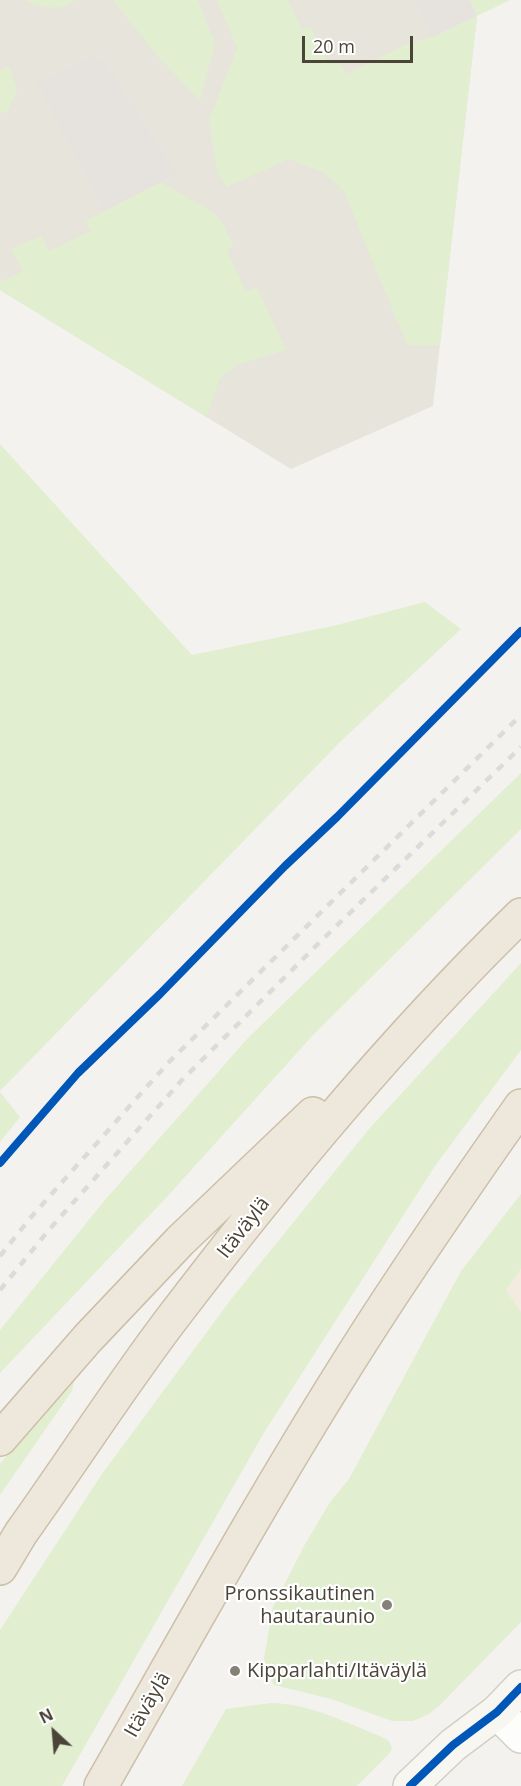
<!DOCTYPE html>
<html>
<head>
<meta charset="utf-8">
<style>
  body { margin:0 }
  #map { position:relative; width:521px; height:1786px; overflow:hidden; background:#f4f2ee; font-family:"Open Sans",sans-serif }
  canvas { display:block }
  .north { position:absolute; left:24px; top:1702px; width:60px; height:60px; -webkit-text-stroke:4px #fff; paint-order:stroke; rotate:334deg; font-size:16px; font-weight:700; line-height:24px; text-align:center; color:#4b4439 }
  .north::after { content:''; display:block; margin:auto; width:21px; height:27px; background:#4b4439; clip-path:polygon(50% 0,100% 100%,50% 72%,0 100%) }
  .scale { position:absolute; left:302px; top:36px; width:111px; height:27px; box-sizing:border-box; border:3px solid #4b4439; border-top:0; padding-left:8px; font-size:18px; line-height:21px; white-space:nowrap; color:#4b4439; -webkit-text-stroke:4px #fff; paint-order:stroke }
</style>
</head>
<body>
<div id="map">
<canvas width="521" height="1786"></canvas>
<div class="north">N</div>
<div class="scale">20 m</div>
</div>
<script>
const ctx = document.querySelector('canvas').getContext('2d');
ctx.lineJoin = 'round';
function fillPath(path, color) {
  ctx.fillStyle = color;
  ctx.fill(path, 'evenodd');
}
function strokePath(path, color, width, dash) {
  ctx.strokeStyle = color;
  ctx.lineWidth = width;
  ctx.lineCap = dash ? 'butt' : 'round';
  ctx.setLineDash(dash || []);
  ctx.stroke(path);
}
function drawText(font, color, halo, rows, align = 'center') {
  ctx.font = font + ' "Open Sans",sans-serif';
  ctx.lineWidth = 4.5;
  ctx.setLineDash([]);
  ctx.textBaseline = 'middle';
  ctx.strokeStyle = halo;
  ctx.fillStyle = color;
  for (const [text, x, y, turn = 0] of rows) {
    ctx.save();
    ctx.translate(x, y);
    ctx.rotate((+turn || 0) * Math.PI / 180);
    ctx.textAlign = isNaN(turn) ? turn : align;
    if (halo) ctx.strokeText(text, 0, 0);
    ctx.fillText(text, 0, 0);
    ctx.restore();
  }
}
const residential = new Path2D(`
  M0,0H470L477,16L433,406L291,469L0,290Z`);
const commercial = new Path2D(`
  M521,1269V1312L506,1290Z`);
const green = new Path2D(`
  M25,0H75C64,13 38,7 25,0Z
  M113,0H198L215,43L200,101L161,60Z
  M217,0H290L288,1L302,30L310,26L330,64L339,60L346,74L407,44L432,37L477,16L470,0H510L477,16L440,345H407L344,191L323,172L289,159L227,187L218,174L209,120L237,48Z
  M9,66L17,91L7,111L0,114V71Z
  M160,182L213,212L221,221L234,246L227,250L246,292L257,287L286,350L237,365L220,378L206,417L0,290V282L23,271L11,249L41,236L49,251L91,231L86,221Z
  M0,444L192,655L333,626L425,602L461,629L341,741L0,1091Z
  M521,773V829L314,1034L165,1199L0,1373V1330L104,1201L248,1038Z
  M521,963V1050L435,1166L265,1431L62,1786H0V1630L102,1474L232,1298L369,1129Z
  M0,1092L20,1117L0,1142Z
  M521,1194V1269L506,1290L521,1312V1622L440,1705L429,1714L413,1721H392L331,1699L274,1685L267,1673L264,1658L273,1607L304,1546L330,1502L349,1479L461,1271Z
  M69,1380L74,1382L72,1391L0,1495V1464L24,1432Z
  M271,1703C308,1703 347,1723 382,1737L389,1741L392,1749L388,1755L357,1786H182L226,1709Z`);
const parking = new Path2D(`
  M414,0H470L477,15L432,37Z
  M92,55L107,66L177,174L103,211L37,82Z`);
const street = new Path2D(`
  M497,1712L521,1736`);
const secondary = new Path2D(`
  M410,1786L453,1745L497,1712L521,1687`);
const highway = new Path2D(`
  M0,1439L88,1338L180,1241L313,1114
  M0,1568L21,1533C71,1463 118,1390 170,1321C278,1179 393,1040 521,915
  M101,1786C180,1648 257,1508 341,1374C398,1282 459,1194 521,1106`);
const rail = new Path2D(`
  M0,1256L32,1216L168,1063L521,715
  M0,1290L48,1231L182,1080L325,937L521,747`);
const cycleway = new Path2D(`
  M0,1163L78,1073L160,994L285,866L337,817L521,631
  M410,1786L453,1745L497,1712L521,1687`);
const markers = [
  [387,1605,6,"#868178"],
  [235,1671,6,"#868178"]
];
const streetNames = [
  ["Itäväylä",244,1228,-52],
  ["Itäväylä",148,1705,-60]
];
const poiNames = [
  ["Pronssikautinen",375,1594],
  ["hautaraunio",375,1617],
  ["Kipparlahti/Itäväylä",247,1671,"left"]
];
fillPath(residential, '#e7e4dc');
fillPath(commercial, '#f3ebdf');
fillPath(green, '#e1eecf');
fillPath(parking, '#e6e3df');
strokePath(street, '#d2d0cb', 36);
strokePath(secondary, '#d3cfc5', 36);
strokePath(highway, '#ccbfa9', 36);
strokePath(street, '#fdfdfc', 33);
strokePath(secondary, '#f7f6f1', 33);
strokePath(highway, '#ede8db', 33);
strokePath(rail, '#dbdbda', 4.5, [8, 8]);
strokePath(cycleway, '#0057b8', 8);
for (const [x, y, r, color] of markers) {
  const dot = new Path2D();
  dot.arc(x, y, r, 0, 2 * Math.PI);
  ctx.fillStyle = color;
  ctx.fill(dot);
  strokePath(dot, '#fff', 2);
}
drawText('20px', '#4b4439', '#fff', streetNames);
drawText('20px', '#4b4439', '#fff', poiNames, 'right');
</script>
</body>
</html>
